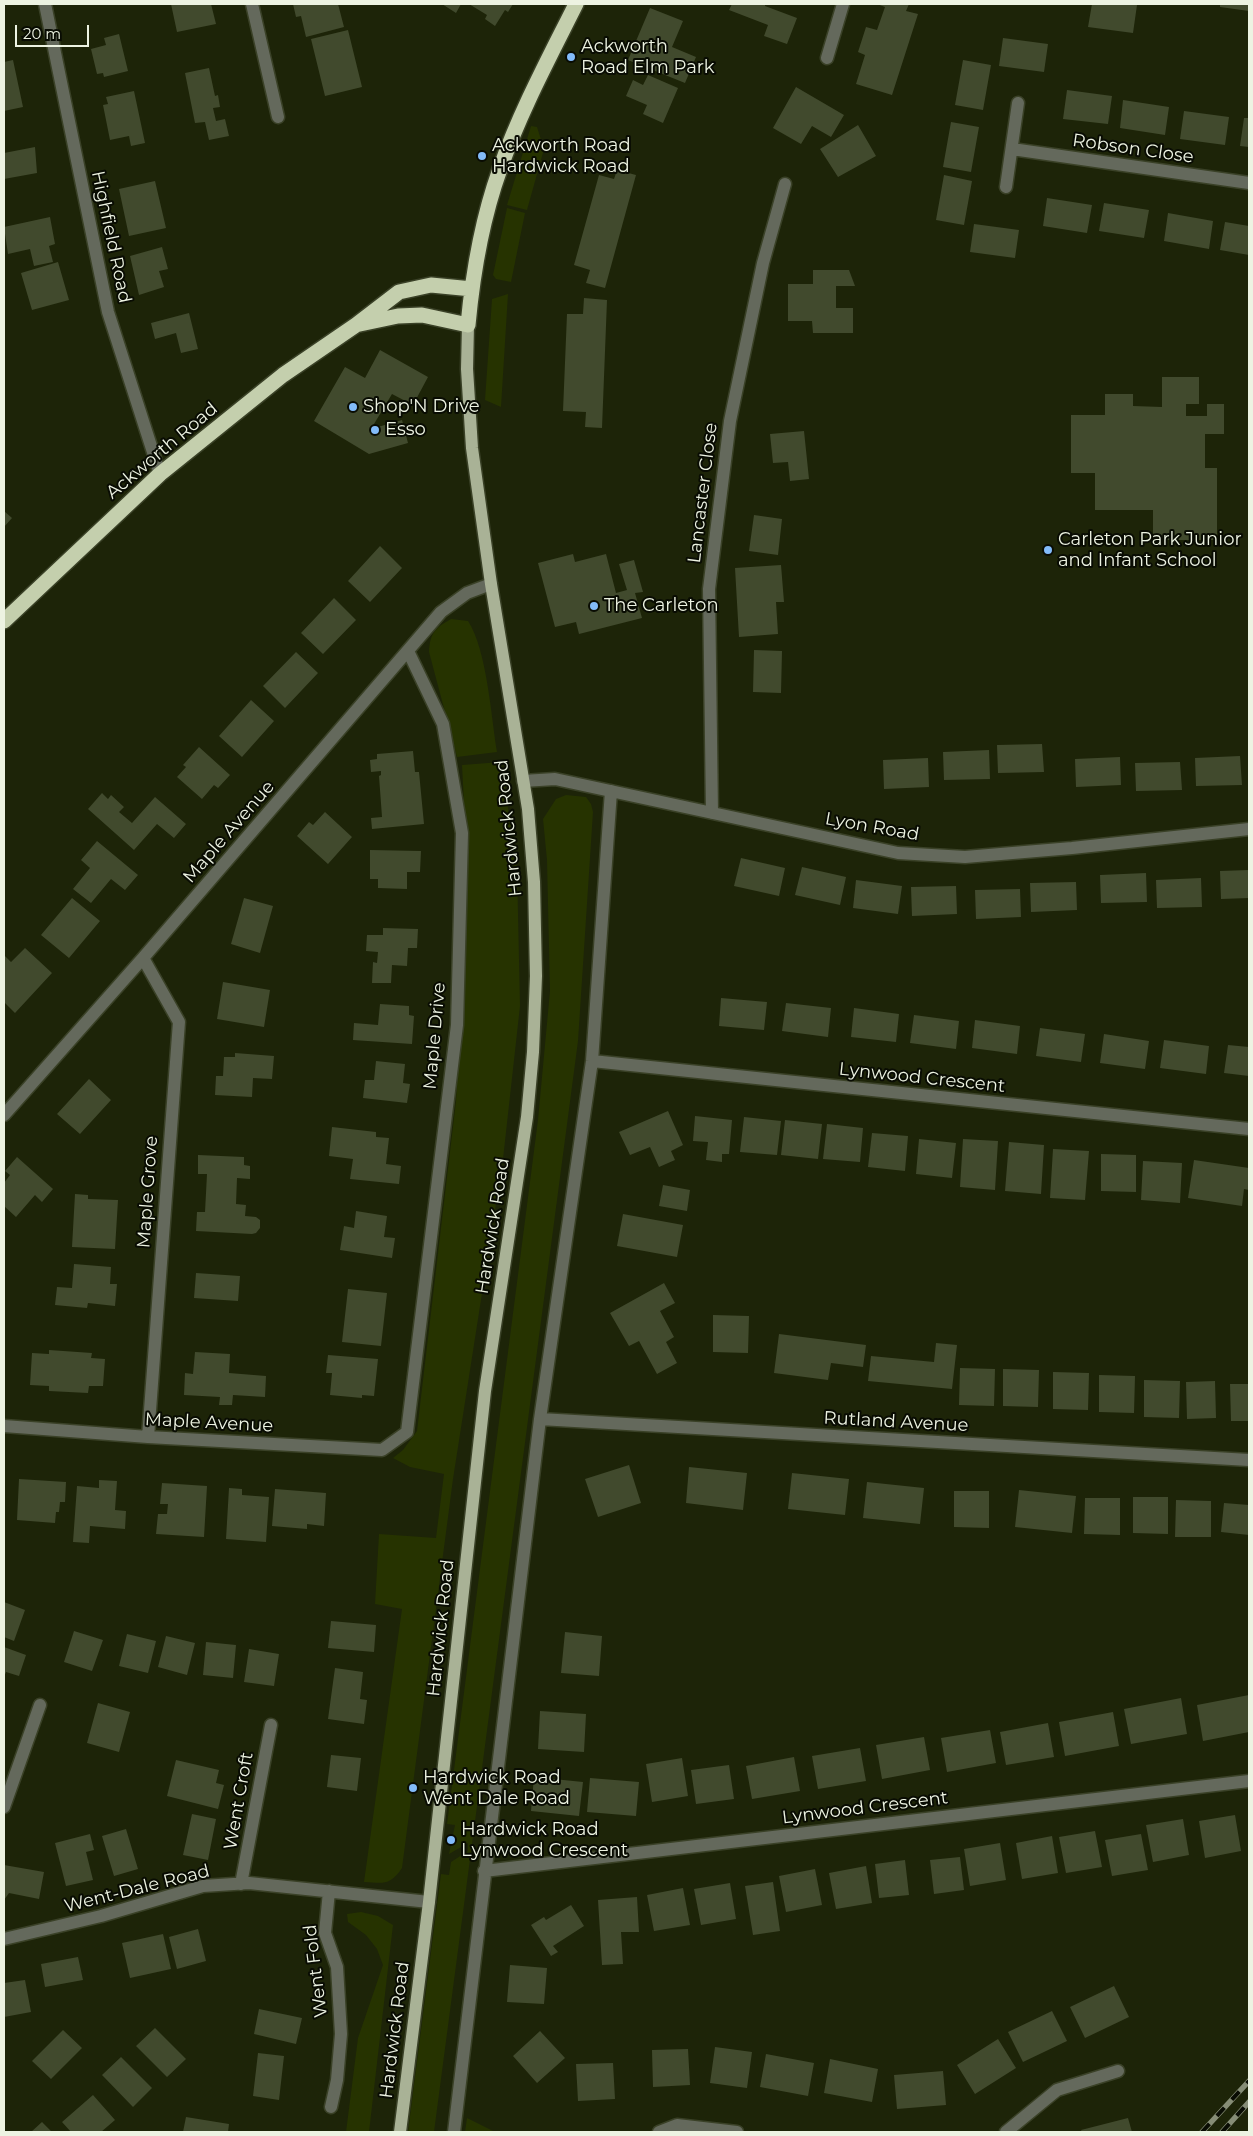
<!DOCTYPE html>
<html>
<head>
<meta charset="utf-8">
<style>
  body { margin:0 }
  #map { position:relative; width:1253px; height:2136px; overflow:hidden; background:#1d2408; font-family:Montserrat,sans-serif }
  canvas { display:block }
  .frame { position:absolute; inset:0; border:5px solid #edf3e2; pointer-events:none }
  .scale { position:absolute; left:15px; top:25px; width:74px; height:22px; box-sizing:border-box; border:2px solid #edf3e2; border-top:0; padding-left:6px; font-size:15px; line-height:18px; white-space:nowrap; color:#edf3e2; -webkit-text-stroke:4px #090c03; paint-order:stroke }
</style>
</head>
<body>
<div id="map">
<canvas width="1253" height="2136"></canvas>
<div class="frame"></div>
<div class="scale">20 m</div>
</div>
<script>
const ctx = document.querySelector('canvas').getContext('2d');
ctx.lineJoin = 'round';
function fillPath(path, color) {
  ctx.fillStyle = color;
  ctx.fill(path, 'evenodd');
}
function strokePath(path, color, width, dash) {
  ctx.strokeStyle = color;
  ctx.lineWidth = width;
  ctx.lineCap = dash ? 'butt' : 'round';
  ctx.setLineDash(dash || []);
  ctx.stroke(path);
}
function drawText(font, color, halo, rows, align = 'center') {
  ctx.font = font + ' Montserrat,sans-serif';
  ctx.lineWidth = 4;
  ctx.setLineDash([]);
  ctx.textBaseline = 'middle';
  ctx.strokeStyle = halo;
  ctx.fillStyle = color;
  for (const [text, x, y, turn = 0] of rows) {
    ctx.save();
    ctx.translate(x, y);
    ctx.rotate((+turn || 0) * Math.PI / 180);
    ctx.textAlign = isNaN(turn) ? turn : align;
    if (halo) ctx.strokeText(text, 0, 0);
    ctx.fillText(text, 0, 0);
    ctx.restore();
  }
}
const green = new Path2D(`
  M531,126L537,127L544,149L527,210L507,205Z
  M507,208L525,213L511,282L496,279L493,275Z
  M508,294L501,407L485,400L492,299Z
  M451,619L468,621C487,650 491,716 497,752L457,757L429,652C430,633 435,628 451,619Z
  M501,762L517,867L520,1006L503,1159L453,1479L402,1868C390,1886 383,1883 364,1882L402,1609L375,1604L379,1534L436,1538L444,1474L410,1467L393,1458L403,1450L417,1431L456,1101L468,879L462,765Z
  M566,795L586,797L591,804L593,812L578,1041L434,2132H408L441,1874L449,1875L451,1862L468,1851V1843L449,1854L455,1825L447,1824L538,1120L550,991L547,860L543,819L556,799Z
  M361,1912L378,1916L393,1925L369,2132H346L358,2038L383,1965L377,1949L366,1935L348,1922L347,1914Z
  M467,2118L495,2132H465Z`);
const building = new Path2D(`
  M171,4H211L216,24L177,32Z
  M293,4H338L344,27L306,37L301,16L296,17Z
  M442,4H461L456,13Z
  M469,4H513L508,12L505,10L495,26L485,19L487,15Z
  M732,4H765V6L797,18L787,44L764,36L768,25L729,10Z
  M877,4H909L906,11L918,14L892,95L856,84L865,55L858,52L866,27L877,30L885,7Z
  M1092,4L1137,5L1133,33L1088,27Z
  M1220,4H1249V11L1220,7Z
  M650,8L683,21L672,47L696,57L685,83L628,60Z
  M348,30L362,87L325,96L311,39Z
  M119,34L128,71L104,77L103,73L97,74L91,49L106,45L104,38Z
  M1003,38L1048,44L1044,72L999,66Z
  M13,60L23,107L4,111V62Z
  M963,60L991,65L983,110L955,105Z
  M209,68L215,96L218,95L220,107L213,108L216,121L225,119L229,136L209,140L205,122L195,123L185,73Z
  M648,75L678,88L663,123L643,114L647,105L626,96L633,80L643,85Z
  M796,87L844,115L831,137L812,126L801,144L773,128Z
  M1067,90L1112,96L1108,124L1063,119Z
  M134,91L145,143L131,146L129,136L110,140L103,105L108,104L106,97Z
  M1123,100L1169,107L1165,135L1120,128Z
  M1184,111L1229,117L1225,145L1180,139Z
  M1244,118H1249V147L1240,146Z
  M951,122L979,127L971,172L943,167Z
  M858,125L876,156L838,177L820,149Z
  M35,147L37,173L4,179V153Z
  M617,170L636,175L605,288L586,283L590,270L574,265L599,175L614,179Z
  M944,175L972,181L964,225L936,220Z
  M155,181L166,228L129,236L119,189Z
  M1047,198L1092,205L1087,233L1043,226Z
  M1104,203L1149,210L1144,238L1099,231Z
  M1168,213L1213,221L1209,249L1164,241Z
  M50,217L55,244L49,246L53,262L34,266L30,249L8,254L4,227Z
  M1225,222L1249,226V255L1220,250Z
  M974,224L1019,230L1015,258L970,252Z
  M162,247L168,269L159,271L164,287L139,295L130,256Z
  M58,262L69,300L32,310L21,273Z
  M813,270H849L855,286H836V308H853V333H813L812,321H788V284H813Z
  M584,298L607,300L602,428L585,427L586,412L563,411L567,314H583Z
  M189,313L198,349L181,353L176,333L155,339L151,323Z
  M380,350L428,377L413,405L392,394L371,429L402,420L408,443L369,454L314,421L345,367L365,378Z
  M1162,377H1199V404H1186V416H1207V404H1224V434H1205V468H1217V540H1153V510H1095V473H1071V415H1105V394H1133V406L1162,407Z
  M804,431L809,479L790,481L788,462L773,463L770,434Z
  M4,511L12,518L4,527Z
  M754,515L782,519L778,555L749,551Z
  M380,546L402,568L370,602L348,581Z
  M573,554L575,562L606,554L616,593L627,590L619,564L634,560L643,592L635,593L642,618L579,634L576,622L555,627L538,563Z
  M781,565L784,602H776L778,634L739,637L735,568Z
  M334,598L356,620L323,654L301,633Z
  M754,650L782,651L781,693L753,692Z
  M296,652L318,673L285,708L263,686Z
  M251,700L274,721L242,757L219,736Z
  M1042,744L1044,772L998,773L997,745Z
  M199,747L230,775L218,788L214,785L202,799L177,777L186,767L183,765Z
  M989,750L990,779L944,780L943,752Z
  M413,751L415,772H419L424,824L372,829L371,818L382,817L379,776L381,775V771L371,772L370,760L377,759V754Z
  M1240,756L1242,785L1196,786L1195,758Z
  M1120,757L1121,785L1076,787L1075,759Z
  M928,758L929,787L884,789L883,760Z
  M1180,762L1182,790L1136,791L1135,763Z
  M102,793L108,799L111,795L124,807L119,812L132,823L155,797L186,824L174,838L157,824L134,850L88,809Z
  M325,812L352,837L328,864L297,836L309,822L313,825Z
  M97,841L138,875L125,890L111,879L91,903L73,889L90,868L81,860Z
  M370,850L421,851L420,872H407V889L378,888V879H370Z
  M741,858L785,868L779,896L734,886Z
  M802,867L846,877L840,905L795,895Z
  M1249,870V898L1221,899L1220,871Z
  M1146,873L1147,902L1101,903L1100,875Z
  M1201,878L1202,907L1157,908L1156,880Z
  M856,880L902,886L898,914L853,908Z
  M1076,882L1077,910L1031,912L1030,883Z
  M956,886L957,914L912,916L911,887Z
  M1020,889L1021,917L976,919L975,890Z
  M72,898L100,921L69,958L41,935Z
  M244,898L273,906L260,953L231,944Z
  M383,928L418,929L417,948H408L407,966L392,965L391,983H372L373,962L377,963L378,952L366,951L367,935H383Z
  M25,948L52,973L15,1013L4,1002V955L11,962Z
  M223,982L270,990L264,1027L217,1019Z
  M721,998L767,1002L764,1030L719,1026Z
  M786,1003L831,1008L828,1037L782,1031Z
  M380,1004L409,1006V1015L414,1016L412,1044L353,1040L354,1023L378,1025Z
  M854,1008L899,1014L896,1042L851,1037Z
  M914,1015L959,1021L956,1049L910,1043Z
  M975,1020L1020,1026L1017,1054L972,1048Z
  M1040,1028L1085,1034L1081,1062L1036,1056Z
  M1104,1034L1149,1041L1145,1069L1100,1063Z
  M1164,1040L1209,1046L1206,1074L1160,1068Z
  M1228,1045L1249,1047V1076L1224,1073Z
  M235,1053L274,1056L272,1079L253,1078L252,1097L215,1095L216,1076H223L224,1057H235Z
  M376,1061L405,1064L403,1083L410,1084L407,1103L363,1098L365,1080H374Z
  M89,1079L111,1100L80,1134L57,1114Z
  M668,1111L683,1145L671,1151L675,1160L659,1167L650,1147L630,1155L619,1132Z
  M695,1116L732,1120L729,1154H722V1162L706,1160L708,1142L693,1141Z
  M744,1117L781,1121L777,1155L740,1152Z
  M785,1120L822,1124L818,1159L781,1155Z
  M827,1124L863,1128L860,1162L823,1159Z
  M332,1127L376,1132V1137L389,1138L386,1164L401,1166L399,1184L350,1179L353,1159L329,1156Z
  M872,1133L908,1136L905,1171L868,1167Z
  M919,1139L956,1143L952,1178L916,1174Z
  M963,1139L998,1141L995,1190L960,1187Z
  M1009,1142L1044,1145L1041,1194L1005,1191Z
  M1053,1149L1089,1151L1085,1200L1050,1198Z
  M1101,1154L1136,1155V1192L1101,1191Z
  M198,1155L244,1157V1165L250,1166V1179L237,1178L236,1204L246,1205L245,1216L256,1217L260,1220V1228L256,1233L252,1234L196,1231L197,1212H205L207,1174H198Z
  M17,1157L53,1189L42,1202L35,1195L16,1217L4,1206V1183L10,1175L5,1171Z
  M1194,1160L1249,1168V1190L1244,1189L1242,1206L1188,1198Z
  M1143,1161L1182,1163L1180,1203L1141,1200Z
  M663,1185L690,1190L687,1211L659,1206Z
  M75,1194L88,1195V1199L118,1200L115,1249L72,1247Z
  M356,1211L387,1216L384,1237L395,1238L392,1258L340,1250L344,1226L354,1228Z
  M623,1214L683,1225L677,1257L617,1246Z
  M74,1264L111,1267L110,1284H117L115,1306L88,1303L87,1308L55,1305L57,1287L72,1288Z
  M196,1273L240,1276L238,1301L194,1298Z
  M664,1283L675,1303L660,1311L674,1337L666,1342L677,1363L657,1374L639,1341L629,1346L610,1313Z
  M348,1289L387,1293L381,1346L342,1342Z
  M713,1315L749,1316L748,1353L713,1352Z
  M779,1334L866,1345L863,1367L831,1363L828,1380L774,1373Z
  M936,1343L957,1345L952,1389L868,1381L871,1356L934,1362Z
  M49,1350L92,1353L91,1358L105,1359L103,1386H89L88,1393L49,1391V1386L30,1385L32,1353L49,1354Z
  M195,1352L230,1354L229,1373L266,1376L265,1397L233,1395L232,1405H219L220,1397L184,1395L185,1373L193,1374Z
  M328,1355L378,1359L374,1396L362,1395V1398L330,1395L332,1373H326Z
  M960,1368L995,1369L994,1406L959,1405Z
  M1003,1369L1039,1370L1038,1407L1003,1406Z
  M1053,1372L1089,1373L1088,1410L1053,1409Z
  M1099,1375L1135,1376L1134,1413L1099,1412Z
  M1144,1380L1180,1381L1179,1418L1144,1417Z
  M1215,1381L1216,1418L1187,1419L1186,1382Z
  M1230,1384H1249V1421H1231Z
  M629,1465L641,1503L598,1517L585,1479Z
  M689,1467L747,1473L743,1510L686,1503Z
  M792,1473L849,1479L845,1515L788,1509Z
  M19,1479L66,1482L65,1502H60L59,1512H56L55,1523L17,1520Z
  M99,1480L117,1481L115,1510L126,1511L125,1529L90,1526L89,1543L73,1542L77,1486L99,1488Z
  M867,1482L924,1488L920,1524L863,1518Z
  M162,1483L207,1486L204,1537L156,1534L158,1514H167L168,1504H160Z
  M229,1488L242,1489V1495L269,1497L266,1542L226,1539Z
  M275,1489L326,1493L324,1526L307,1524V1529L272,1526Z
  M1019,1490L1076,1496L1072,1533L1015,1527Z
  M954,1491H989V1528L954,1527Z
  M1133,1497H1168V1534L1133,1533Z
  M1085,1498H1120V1535L1084,1534Z
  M1176,1500L1211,1501V1537H1175Z
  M1224,1503L1249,1505V1535L1221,1532Z
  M4,1602L25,1610L14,1641L4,1637Z
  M331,1621L376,1625L374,1652L328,1648Z
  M74,1631L103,1640L92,1671L64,1662Z
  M565,1632L602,1636L599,1676L561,1673Z
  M127,1634L156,1641L148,1673L119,1666Z
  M166,1636L195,1643L187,1675L158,1667Z
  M206,1642L236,1645L233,1678L203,1675Z
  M4,1647L26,1655L19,1676L6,1672L4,1677Z
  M249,1649L279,1654L274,1686L244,1682Z
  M335,1668L363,1672L360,1699L367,1700L364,1724L328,1719Z
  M1249,1695V1732L1203,1741L1197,1705Z
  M1181,1698L1187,1734L1131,1744L1124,1709Z
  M98,1703L130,1712L119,1752L87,1743Z
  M540,1711L586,1714L584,1752L538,1749Z
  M1113,1712L1119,1746L1065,1756L1059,1722Z
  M1048,1723L1054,1757L1006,1765L1000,1732Z
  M990,1730L996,1763L947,1772L941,1738Z
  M924,1737L930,1770L882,1779L876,1745Z
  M860,1748L866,1781L818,1789L812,1756Z
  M331,1755L361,1758L357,1791L327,1787Z
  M794,1757L800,1791L752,1799L746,1766Z
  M682,1758L688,1796L652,1802L646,1764Z
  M176,1760L219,1770L216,1783L224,1785L218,1809L167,1796Z
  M729,1765L734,1799L696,1804L691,1770Z
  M534,1777L583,1782L579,1816L531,1811Z
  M590,1778L639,1782L636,1816L587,1812Z
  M192,1814L216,1819L208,1860L183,1855Z
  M1235,1815L1241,1851L1205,1858L1199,1821Z
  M1183,1819L1189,1855L1153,1862L1146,1825Z
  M126,1829L138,1869L114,1876L102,1836Z
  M1095,1831L1102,1867L1066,1873L1059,1837Z
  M90,1834L94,1850L86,1852L93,1880L66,1886L55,1843Z
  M1141,1834L1148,1870L1112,1876L1105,1840Z
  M1052,1836L1058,1873L1022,1879L1016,1843Z
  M1000,1843L1006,1880L970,1886L964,1849Z
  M960,1857L964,1890L934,1894L930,1860Z
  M905,1860L909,1895L879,1898L875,1864Z
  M4,1865L44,1872L39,1899L9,1893L4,1900Z
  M866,1866L872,1903L836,1909L829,1873Z
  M815,1869L822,1905L786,1912L779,1876Z
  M773,1882L780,1931L753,1935L745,1886Z
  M730,1883L736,1919L701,1925L694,1889Z
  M683,1888L690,1925L654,1931L647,1895Z
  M637,1897L639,1932H621L623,1964L602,1965L598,1900Z
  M571,1905L584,1926L553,1946L558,1952L551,1956L531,1925L544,1917L546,1920Z
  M198,1929L206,1961L177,1969L169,1937Z
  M163,1934L171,1969L130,1978L122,1943Z
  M78,1957L83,1980L45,1987L41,1964Z
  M510,1965L547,1968L544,2004L507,2002Z
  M25,1980L31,2012L4,2017V1983Z
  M1114,1986L1129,2017L1085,2038L1070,2007Z
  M259,2009L302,2018L296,2044L254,2034Z
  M1052,2011L1067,2041L1023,2062L1008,2032Z
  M155,2028L186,2059L167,2077L136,2046Z
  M63,2030L82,2048L51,2079L32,2061Z
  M540,2031L565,2058L537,2083L513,2056Z
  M998,2039L1016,2068L975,2094L957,2065Z
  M715,2047L752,2052L747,2088L710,2083Z
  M688,2049L690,2085L653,2087L652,2050Z
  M258,2053L284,2056L279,2100L253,2096Z
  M766,2054L814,2063L808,2096L760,2087Z
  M121,2057L152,2088L133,2107L102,2075Z
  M830,2059L878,2069L872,2102L824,2093Z
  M613,2063L615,2099L578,2101L576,2064Z
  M943,2071L946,2105L897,2109L894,2075Z
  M93,2095L115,2120L101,2132H71L62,2122Z
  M186,2117L229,2124L228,2132H183Z
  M1128,2118L1132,2132H1082L1081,2130Z
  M42,2122L52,2132H31Z`);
const street = new Path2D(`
  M45,4L108,312L160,474
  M252,4L278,117
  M827,58L843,4
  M1012,149L1249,183
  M1006,187L1018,103
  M523,781L555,779L898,853L965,857L1072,848L1249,829
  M712,813L709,589L730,421L763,263L785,184
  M143,958L179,1022L148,1437
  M592,1061L1249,1129
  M4,1115L143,958L441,612L467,593L491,584
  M540,1419L1249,1460
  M4,1426L148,1437L382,1450L407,1432L457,1025L462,833L443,724L408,651
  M4,1807L40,1705
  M484,1871L1249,1781
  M241,1884L271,1725
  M329,1891L325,1933L337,1967L341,2034L337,2080L331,2107
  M4,1939L101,1916L203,1886L249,1883L429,1902
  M454,2132L540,1419L592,1061L611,791
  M659,2132L677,2125L737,2132
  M1006,2132L1057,2090L1118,2071`);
const primary = new Path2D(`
  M400,2132L429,1902L485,1391L527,1117L533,1052L536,976L534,882L528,809L491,584L472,448L467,369L468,325`);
const highway = new Path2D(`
  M360,324L398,316L422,315L468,325C473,271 482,219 500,169C520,112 549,58 576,4
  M4,621L160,474L283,375L356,325L399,292L431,285L472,289`);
const rail = new Path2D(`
  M1202,2132L1249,2081
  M1222,2132L1249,2102`);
const markers = [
  [571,57,5,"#83bcfa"],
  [482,156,5,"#83bcfa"],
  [353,407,5,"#83bcfa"],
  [375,430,5,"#83bcfa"],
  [1048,550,5,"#83bcfa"],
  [594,606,5,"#83bcfa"],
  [413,1788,5,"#83bcfa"],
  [451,1840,5,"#83bcfa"]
];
const poiNames = [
  ["Ackworth",581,47],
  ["Road Elm Park",581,68],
  ["Ackworth Road",492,146],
  ["Hardwick Road",492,167],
  ["Shop'N Drive",363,407],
  ["Esso",385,430],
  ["Carleton Park Junior",1058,540],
  ["and Infant School",1058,561],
  ["The Carleton",604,606],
  ["Hardwick Road",423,1778],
  ["Went Dale Road",423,1799],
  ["Hardwick Road",461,1830],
  ["Lynwood Crescent",461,1851]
];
const streetNames = [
  ["Robson Close",1133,149,8],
  ["Highfield Road",111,237,78],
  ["Ackworth Road",162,451,-40],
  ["Lancaster Close",703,493,-83],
  ["Lyon Road",872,827,10],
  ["Hardwick Road",509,828,-96],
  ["Maple Avenue",229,832,-49],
  ["Maple Drive",435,1036,-85],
  ["Lynwood Crescent",922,1078,6],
  ["Maple Grove",148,1192,-86],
  ["Hardwick Road",493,1226,-81],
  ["Rutland Avenue",896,1422,3],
  ["Maple Avenue",209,1423,3],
  ["Hardwick Road",441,1628,-84],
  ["Went Croft",239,1801,-80],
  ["Lynwood Crescent",865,1808,-7],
  ["Went-Dale Road",137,1889,-14],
  ["Went Fold",316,1971,-97],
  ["Hardwick Road",395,2030,-83]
];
fillPath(green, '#263300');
fillPath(building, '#414a2d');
strokePath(street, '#3a4127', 15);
strokePath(primary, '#3a4127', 15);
strokePath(highway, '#3a4127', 18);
strokePath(street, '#64695c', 12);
strokePath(primary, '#a9b296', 12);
strokePath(highway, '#c4cfad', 15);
strokePath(rail, '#868d76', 5.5);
strokePath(rail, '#090c03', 4, [11]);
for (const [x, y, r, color] of markers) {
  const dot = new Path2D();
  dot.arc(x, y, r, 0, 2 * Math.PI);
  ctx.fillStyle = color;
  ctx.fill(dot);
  strokePath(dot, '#090c03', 2);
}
drawText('18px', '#edf3e2', '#090c03', poiNames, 'left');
drawText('18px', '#edf3e2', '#090c03', streetNames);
</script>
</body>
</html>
